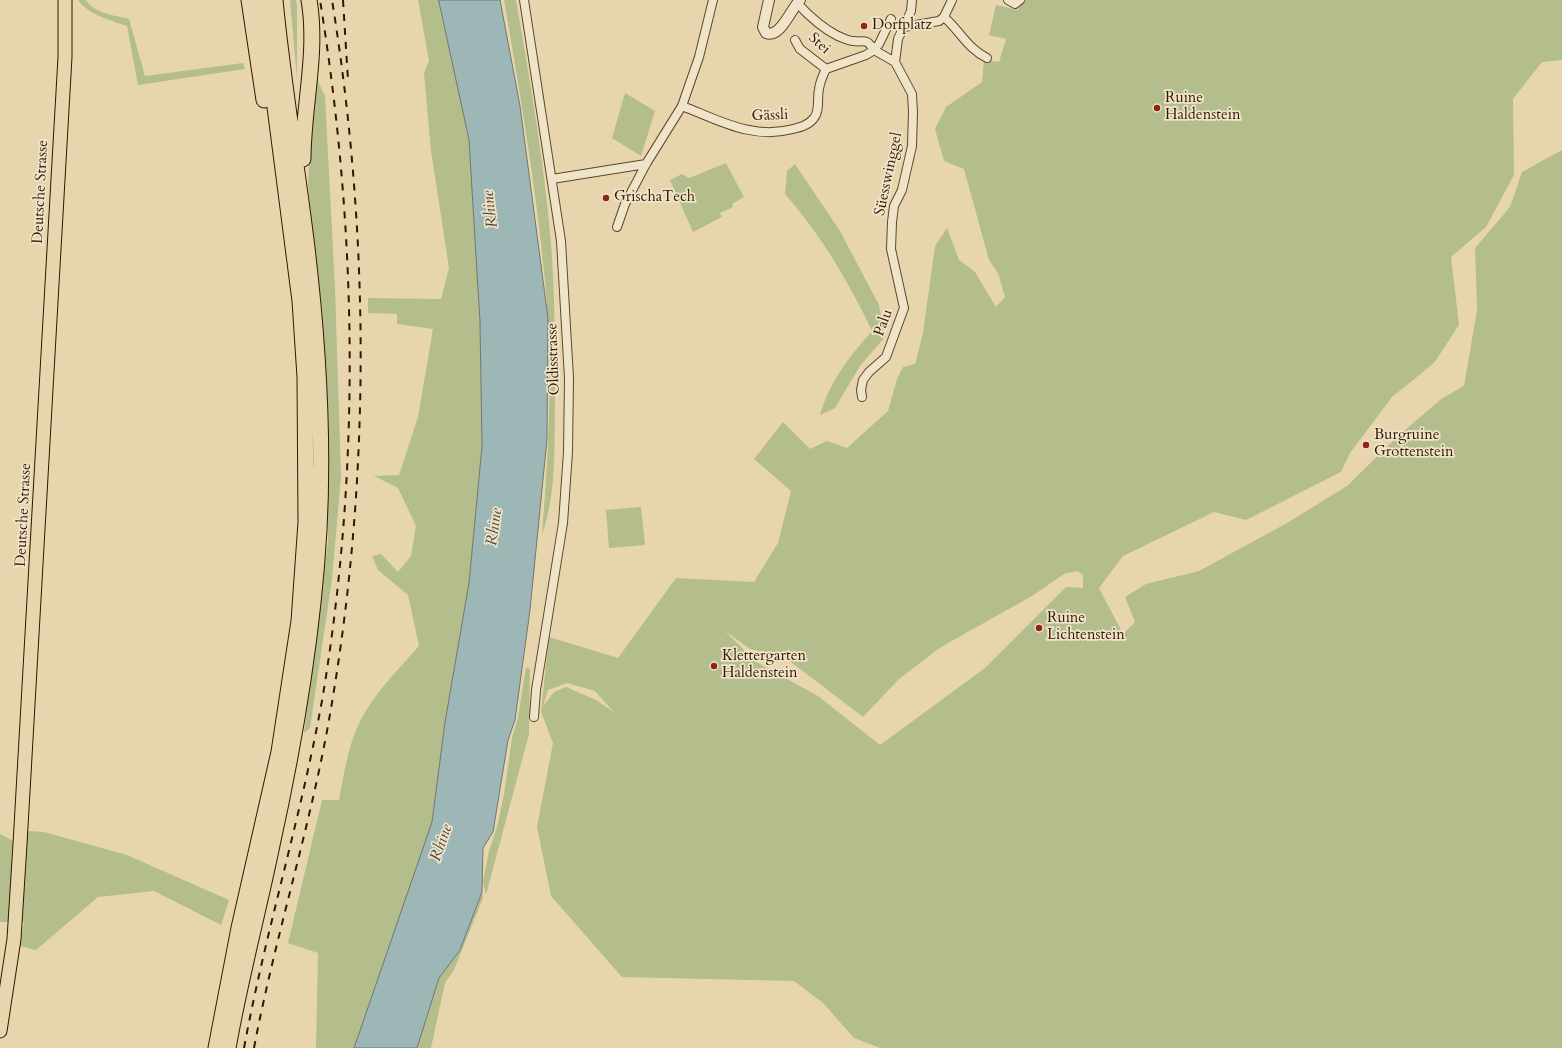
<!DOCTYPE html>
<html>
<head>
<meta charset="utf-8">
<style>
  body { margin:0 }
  canvas { display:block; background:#e7d6ad }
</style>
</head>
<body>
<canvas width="1562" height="1048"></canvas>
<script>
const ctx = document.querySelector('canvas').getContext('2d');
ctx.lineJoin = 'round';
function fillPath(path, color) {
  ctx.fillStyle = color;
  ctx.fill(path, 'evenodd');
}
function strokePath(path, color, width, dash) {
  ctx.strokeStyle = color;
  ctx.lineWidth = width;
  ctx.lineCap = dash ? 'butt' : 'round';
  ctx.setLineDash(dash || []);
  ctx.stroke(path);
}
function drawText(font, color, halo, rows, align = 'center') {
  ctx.font = font + ' Cardo,serif';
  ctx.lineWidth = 3.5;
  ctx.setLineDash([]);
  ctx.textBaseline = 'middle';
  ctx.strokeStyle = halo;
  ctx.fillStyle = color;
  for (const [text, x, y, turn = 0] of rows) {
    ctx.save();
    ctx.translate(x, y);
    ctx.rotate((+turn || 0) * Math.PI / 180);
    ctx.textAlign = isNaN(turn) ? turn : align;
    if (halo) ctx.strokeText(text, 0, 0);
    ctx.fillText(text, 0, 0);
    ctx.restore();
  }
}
const green = new Path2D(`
  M78,0H86C94,14 115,15 129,19L145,76L243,63L245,69L138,85L127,26C110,20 89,15 78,0Z
  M290,0H296L297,6V79Z
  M418,0H439L469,140L480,322L482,446L469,583L445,722L432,822L354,1048H316L318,953L288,943L322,800H339C344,776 347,749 358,726C372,695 397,671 419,646L408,595L378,570L372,556L381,554L398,572L411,556L416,526L398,488L374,476L399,475L418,417L433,329L397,324V314L368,313V298L441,299L449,268L431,151L424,73L429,61Z
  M504,0H516C530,81 544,161 551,243C555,295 555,348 555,400C554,445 557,492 542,535C549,452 553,364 545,281C536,187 520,93 504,0Z
  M1025,0H1562V60L1542,62L1513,99L1514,175L1486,227L1451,257L1459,325L1434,363L1392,397L1350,453L1341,472L1246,520L1214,512L1123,556L1099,588L1123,634L1135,622L1125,597L1146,584L1199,571L1287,523L1347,486L1396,438L1441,399L1464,386L1477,310L1475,248L1510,207L1522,172L1562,150V1048H880L854,1038L823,1003L794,981L622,977L551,896L537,827L553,743L541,712L549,637L618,658L676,578L754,582L778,543L791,491L754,459L783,422L810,449L827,441L847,448L888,411L897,379L903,367L915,364L923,333L935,246L947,228L959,260L975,272L996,307L1005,297L998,273L989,260L964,169L944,161L935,129L946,107L982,82L984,60L999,62L1006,39L989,35L996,5L1018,10ZM1077,571L1083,575V588L1066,587L985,668L880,745L818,696L756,662L725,631L750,649L783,656L863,717L899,679L941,647L1032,596L1064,574ZM567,683L595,691L614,712L596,700L566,687L554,692L543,706L548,690Z
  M315,75L325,96L335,288L341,477L332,579L310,728L304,733L328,541V408L308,184Z
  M625,93L655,111L641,156L612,138Z
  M726,163L744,197L732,204L733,207L720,213L722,217L693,232L670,180L682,174L689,178Z
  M795,164L840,231L879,305L885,337L860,366L835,408L820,415C829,382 850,356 872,331C849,282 821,235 785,194L787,171Z
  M641,507L645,545L609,548L606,510Z
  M526,667L530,669L529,734L486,895L483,882L489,851L497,827L504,794L512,738L518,717Z
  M29,831L44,832L127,855L229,900L221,925L154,891L98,897L36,950L20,946L24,922H0V834L15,842Z
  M482,892L483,898L454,970L445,983L431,1048H417L439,978L460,950Z`);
const water = new Path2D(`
  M439,0H500L520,106L548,318L547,439L530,610L515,720L508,740L493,832L483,848L482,892L460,950L439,978L417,1048H354L432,822L445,722L469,583L482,446L480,322L469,140Z`);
const minor = new Path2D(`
  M524,0L561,241L569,378L568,452L563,523L536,690L534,717
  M1008,0L1015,4L1020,0
  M944,17C960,31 968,49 987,58
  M904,27L939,21L944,17L952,0
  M795,40L800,49L826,69
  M895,62L898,39L911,11L912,0
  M682,106C719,120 752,140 793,129C801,127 809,125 814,118C820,111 817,98 819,89C820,82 823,75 826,69L866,55L874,50C865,37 866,43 853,41C849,41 843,38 838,36C822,28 809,16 797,3
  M552,179L646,164
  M617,227L625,204L646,164L682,106L699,57L713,0
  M862,397L861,390L863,380L869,372L886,357L904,308L891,249L892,222L894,206L902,190L912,146L913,112L912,94L895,62L874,50L879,44L891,19`);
const tertiary = new Path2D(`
  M769,0L763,27L766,33C780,39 791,9 800,0`);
const primary = new Path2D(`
  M0,1031L14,939L20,844L65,57V0`);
const motorway = new Path2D(`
  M249,0L264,100
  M303,159C303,107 318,52 309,0
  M216,1048L239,928L279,752L299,621L306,522L305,377L300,301L272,84L263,0
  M228,1048C240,980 258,913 272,845C295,741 313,636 319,530C324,436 318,341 307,248C297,165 283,83 275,0`);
const rail = new Path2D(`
  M343,0L348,80
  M244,1048C266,929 302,814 323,695C361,464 357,230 320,0
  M254,1048C274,942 307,838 327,731C371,490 371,242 332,0`);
const markers = [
  [864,26,4,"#8f2418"],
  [1157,108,4,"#8f2418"],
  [606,198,4,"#8f2418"],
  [1366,445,4,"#8f2418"],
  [1039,628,4,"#8f2418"],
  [714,666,4,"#8f2418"]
];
const poiNames = [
  ["Dorfplatz",872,26],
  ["Ruine",1165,99],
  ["Haldenstein",1165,116],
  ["GrischaTech",614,198],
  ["Burgruine",1374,436],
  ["Grottenstein",1374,453],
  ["Ruine",1047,619],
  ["Lichtenstein",1047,636],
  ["Klettergarten",722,657],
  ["Haldenstein",722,674]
];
const streetNames = [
  ["Stei",819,44,42],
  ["Gässli",770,116,-2],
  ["Süesswinggel",889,174,-78],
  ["Deutsche Strasse",41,192,-87],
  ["Palu",884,323,-70],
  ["Oldisstrasse",554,359,-92],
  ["Deutsche Strasse",24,515,-87]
];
const waterNames = [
  ["Rhine",491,209,-97],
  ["Rhine",495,527,-82],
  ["Rhine",442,843,-71]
];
fillPath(green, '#b3be8c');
fillPath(water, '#9db6b6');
strokePath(water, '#72766d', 1);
strokePath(minor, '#5f462b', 10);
strokePath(tertiary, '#5f462b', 12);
strokePath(primary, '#321600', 15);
strokePath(motorway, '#321600', 17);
strokePath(minor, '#efe4ca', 8);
strokePath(tertiary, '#efe4ca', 10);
strokePath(primary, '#e7d6ad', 13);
strokePath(motorway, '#e7d6ad', 15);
strokePath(rail, '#321600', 2, [7, 7]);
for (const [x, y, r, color] of markers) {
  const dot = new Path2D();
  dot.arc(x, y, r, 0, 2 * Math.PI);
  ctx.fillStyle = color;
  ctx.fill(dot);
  strokePath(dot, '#efe4ca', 1.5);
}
drawText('15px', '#321600', '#efe4ca', poiNames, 'left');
drawText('15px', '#321600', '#efe4ca', streetNames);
drawText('italic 16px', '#524637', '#efe4ca', waterNames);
</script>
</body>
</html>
